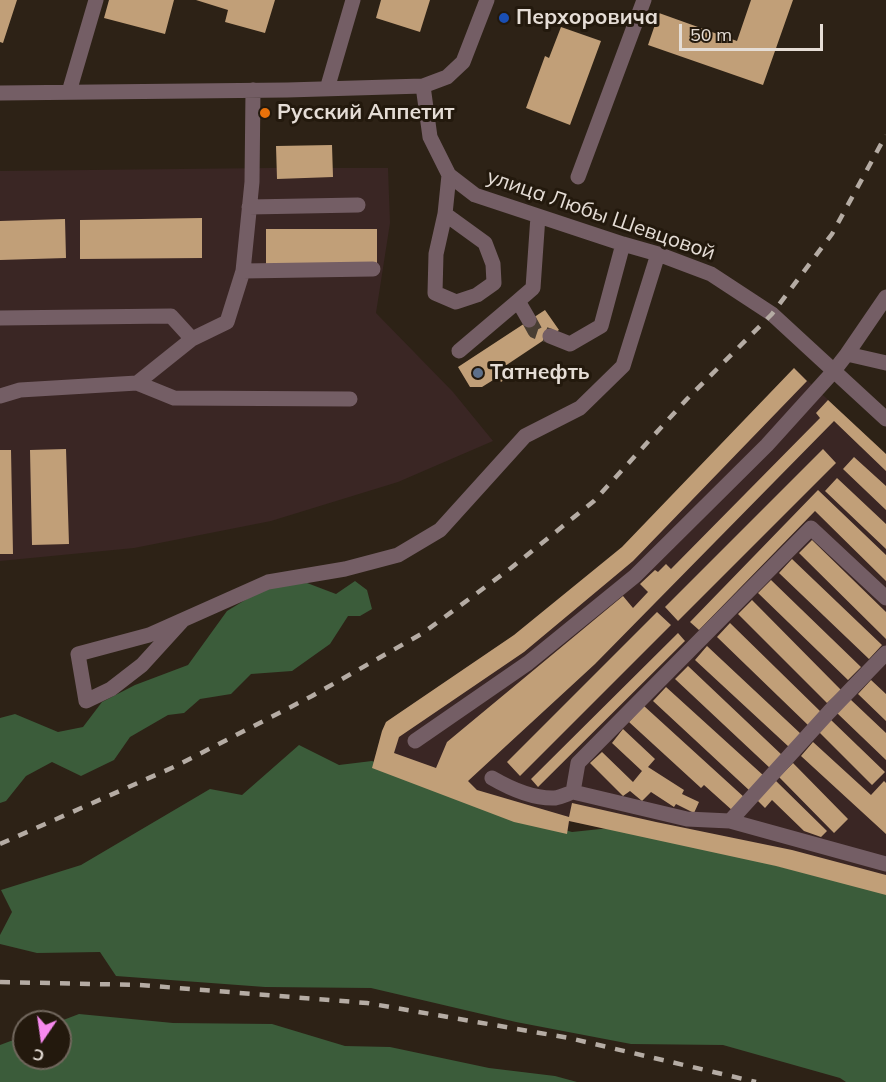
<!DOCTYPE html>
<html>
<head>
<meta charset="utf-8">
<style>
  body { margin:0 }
  #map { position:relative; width:886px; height:1082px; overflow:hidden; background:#2d2216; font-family:Mulish,sans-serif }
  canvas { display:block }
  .north { position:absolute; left:12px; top:1010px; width:60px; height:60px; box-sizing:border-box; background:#23190d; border:2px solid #71675d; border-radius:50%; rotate:193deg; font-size:16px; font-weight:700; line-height:24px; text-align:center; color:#e5ddd6 }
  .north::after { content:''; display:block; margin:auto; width:21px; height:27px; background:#f689ee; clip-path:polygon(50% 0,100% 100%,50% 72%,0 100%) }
  .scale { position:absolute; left:679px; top:24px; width:144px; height:27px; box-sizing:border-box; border:3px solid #e5ddd6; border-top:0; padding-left:8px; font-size:18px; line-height:21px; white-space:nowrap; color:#e5ddd6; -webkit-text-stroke:4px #23190d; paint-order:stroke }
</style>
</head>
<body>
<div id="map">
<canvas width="886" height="1082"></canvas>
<div class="north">С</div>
<div class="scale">50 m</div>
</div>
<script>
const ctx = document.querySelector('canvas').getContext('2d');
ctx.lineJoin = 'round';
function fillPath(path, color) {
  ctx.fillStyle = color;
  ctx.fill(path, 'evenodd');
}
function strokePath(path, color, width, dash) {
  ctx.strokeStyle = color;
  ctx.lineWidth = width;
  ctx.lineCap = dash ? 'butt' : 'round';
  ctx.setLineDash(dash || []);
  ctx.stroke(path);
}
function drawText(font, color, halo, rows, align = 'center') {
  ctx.font = font + ' Mulish,sans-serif';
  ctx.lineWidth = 6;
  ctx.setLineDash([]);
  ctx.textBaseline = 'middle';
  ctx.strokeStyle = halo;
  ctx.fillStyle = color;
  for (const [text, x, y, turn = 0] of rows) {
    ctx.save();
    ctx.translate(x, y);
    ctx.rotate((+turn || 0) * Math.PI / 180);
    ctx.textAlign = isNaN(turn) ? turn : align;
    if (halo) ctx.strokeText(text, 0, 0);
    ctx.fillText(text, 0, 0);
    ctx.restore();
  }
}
const industrial = new Path2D(`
  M269,168H388L390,223L376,313L453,392L493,441L398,482L271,521L134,548L0,561V171Z
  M794,368L886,454V895L776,866L570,821L567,834L372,768L382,731L386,722L514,635L622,547Z`);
const forest = new Path2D(`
  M355,581L367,590L372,609L360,616H348L330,644L292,671L251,674L231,694L200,699L184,713L168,715L130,737L114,760L81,776L52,762L26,776L6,801L0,803V718L15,714L58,732L83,727L102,702L135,685L188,665L227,611L270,585L307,583L336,594Z
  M299,745L339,765L372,761L490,810L572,832L610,828L678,841L886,893V1082H846L840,1078L723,1045L631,1044L516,1022L371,988L265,987L116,976L100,952L37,953L0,944V935L12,912L1,890L81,865L210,789L242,795Z
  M79,1014L173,1023L272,1024L345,1046L390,1047L489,1068L555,1076L577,1082H0V1045L24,1036V1058H60V1022H58Z`);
const building = new Path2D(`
  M0,0H17L3,43L0,42Z
  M109,0H174L165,34L104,18Z
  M196,0H275L265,33L225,22L228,10Z
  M381,0H430L420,32L376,18Z
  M751,0H793L763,85L648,45L659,13L737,41Z
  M561,27L601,41L570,125L526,108L545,56L549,58Z
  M332,145L333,177L277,179L276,146Z
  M202,218V258L80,259V220Z
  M65,219L66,258L0,260V221Z
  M266,229H377V267H266Z
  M545,310L559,330L505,366L511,375L501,382L498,377L482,387H470L458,367Z
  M794,368L807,381L633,561L524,652L399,737L394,753L436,768L447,742L623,596L633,608L648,592L640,584L655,570L658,572L666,564L671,569L820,418L816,413L828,400L886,454V471L834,421L595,664L468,781L477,790L569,817L572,803L656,822L792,850L886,875V895L776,866L569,821L567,834L514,822L372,768L382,731L386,722L514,635L622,547Z
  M66,449L69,544L32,545L30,450Z
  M823,449L836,463L678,621L665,607Z
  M0,450H11L13,554H0Z
  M854,457L886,486V510L843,469Z
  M837,478L886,524V549L825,491Z
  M818,490L886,555V581L815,511L699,630L690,622Z
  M812,540L886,612V639L799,553Z
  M792,559L882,645L869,659L779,573Z
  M771,580L861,667L848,680L758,593Z
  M752,600L841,690L827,703L738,614Z
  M657,612L671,625L520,776L507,762Z
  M730,623L822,713L809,726L717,637Z
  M678,633L685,641L538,787L531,779Z
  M707,646L801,734L789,747L695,660Z
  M688,666L783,756L771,769L675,679Z
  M871,680L886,694V721L858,694Z
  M666,687L764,776L750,791L653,701Z
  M850,699L886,733V760L837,713Z
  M644,706L745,798L733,811L704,785L701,788L629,722Z
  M831,720L885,772L872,785L819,732Z
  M623,729L655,759L648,767L684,790L682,794L699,802L694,813L676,804L674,807L651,792L642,801L630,791L623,796L590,763L602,752L633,782L642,771L612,743Z
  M813,742L871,795L884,781L886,783V834L801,756Z
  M793,763L848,819L834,833L779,777Z
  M775,780L827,831L821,837L804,831L772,800L765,808L757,800Z`);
const minorTunnel = new Path2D(`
  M529,320L535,331L550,336`);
const minor = new Path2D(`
  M423,86L430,137L449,175L475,195L623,244L658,254L711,274L772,314L886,419
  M327,89L353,0
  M69,92L96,0
  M0,93L287,90L423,86L447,77L463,62L487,0
  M578,177L644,0
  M249,207L358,205
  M445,214L485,243L493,264L494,283L477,295L456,302L435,293L436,254L445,214L449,175
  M243,271L373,269
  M0,318L171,316L192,339
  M529,320L518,301L533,288L538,216
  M550,336L570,344L601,326L623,244
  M459,351L518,301
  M847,354L886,363
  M137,383L174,398L350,399
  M0,396L20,390L137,383L192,339L227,322L243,271L252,182L253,90
  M183,620L142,665L111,689L86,701L78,654L149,635L268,582L345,569L398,555L440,530L525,436L580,408L623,366L658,254
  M415,741L528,663L635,576L767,445L833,372L847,354L886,297
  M492,778C511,789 533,799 555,798C561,797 567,794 573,792L687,819L730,821L886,864
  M573,792L578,763L811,528L886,598
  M730,821L829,712L886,653`);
const rail = new Path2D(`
  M0,844L176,766L312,696L423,633L511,568L594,501L687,399L772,314L832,234L886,135
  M0,982L140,985L367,1003L569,1038L756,1082`);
const markers = [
  [504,18,6,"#1a4fb4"],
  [265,113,6,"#e8710a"],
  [478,373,6,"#5c6f8a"]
];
const poiNames = [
  ["Перхоровича",516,18],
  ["Русский Аппетит",277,113],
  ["Татнефть",490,373]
];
const streetNames = [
  ["улица Любы Шевцовой",601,215,19]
];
fillPath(industrial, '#3a2624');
fillPath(forest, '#3b5c3a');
fillPath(building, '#c19f78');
strokePath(minorTunnel, '#493e33', 15, [15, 8]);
strokePath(minor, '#745e65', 15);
strokePath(rail, '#b5aca4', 4.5, [10, 10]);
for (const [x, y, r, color] of markers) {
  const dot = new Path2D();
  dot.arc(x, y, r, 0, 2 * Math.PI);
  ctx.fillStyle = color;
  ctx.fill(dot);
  strokePath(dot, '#23190d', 2);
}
drawText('bold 21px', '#e5ddd6', '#23190d', poiNames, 'left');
drawText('21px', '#e5ddd6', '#23190d', streetNames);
</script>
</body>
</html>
